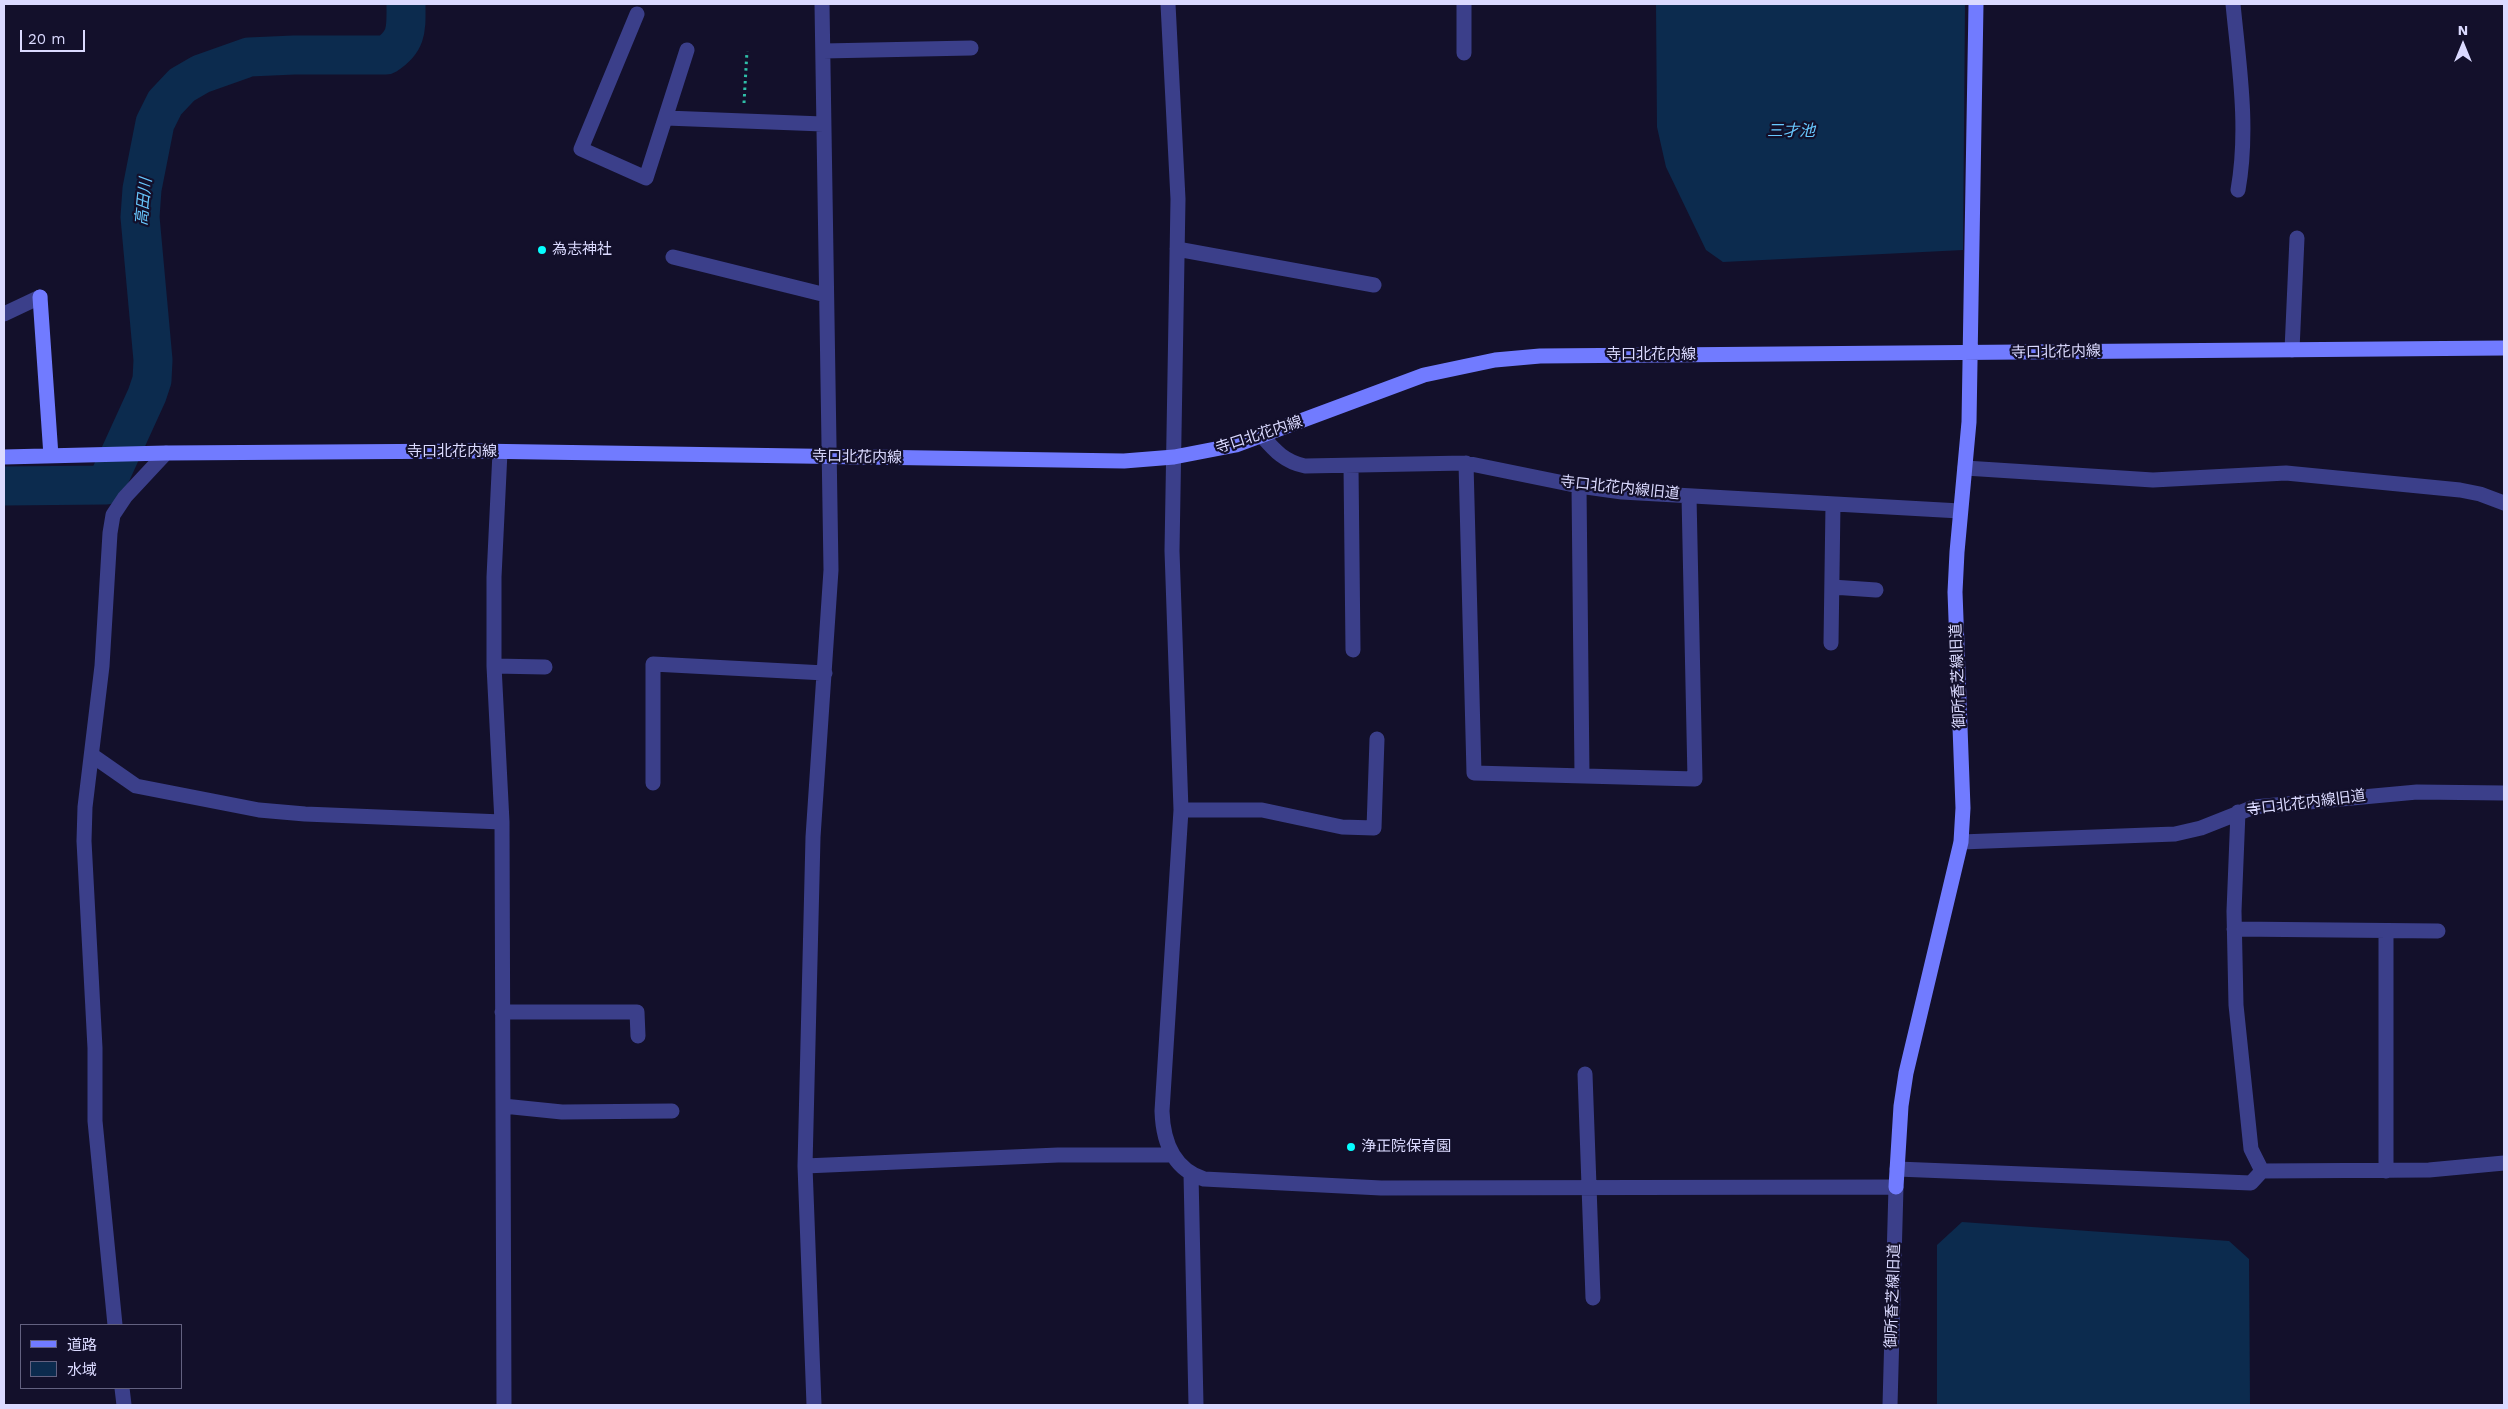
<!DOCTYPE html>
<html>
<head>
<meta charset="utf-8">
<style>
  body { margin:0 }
  #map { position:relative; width:2508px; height:1409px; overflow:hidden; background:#13102b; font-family:"Work Sans","Noto Sans JP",sans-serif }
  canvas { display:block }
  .frame { position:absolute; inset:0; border:5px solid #dbdaff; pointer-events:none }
  .legend { position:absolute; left:20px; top:1324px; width:162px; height:65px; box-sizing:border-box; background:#13102b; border:1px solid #636180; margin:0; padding:6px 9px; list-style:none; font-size:15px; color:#dbdaff }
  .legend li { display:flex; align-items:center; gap:10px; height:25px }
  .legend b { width:25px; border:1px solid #636180 }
  .north { position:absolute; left:2438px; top:20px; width:50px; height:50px; -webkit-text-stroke:4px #13102b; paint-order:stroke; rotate:0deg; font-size:14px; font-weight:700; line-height:20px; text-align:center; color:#dbdaff }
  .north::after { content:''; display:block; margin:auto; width:18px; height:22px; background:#dbdaff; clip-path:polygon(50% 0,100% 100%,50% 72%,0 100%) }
  .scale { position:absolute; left:20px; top:30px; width:65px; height:22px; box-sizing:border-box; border:2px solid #dbdaff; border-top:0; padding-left:6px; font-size:15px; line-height:18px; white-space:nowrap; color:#dbdaff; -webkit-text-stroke:4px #13102b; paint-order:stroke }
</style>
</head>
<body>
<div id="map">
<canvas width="2508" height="1409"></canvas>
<div class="frame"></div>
<ul class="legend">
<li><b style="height:6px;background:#717bff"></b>道路</li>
<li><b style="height:14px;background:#0c2b4e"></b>水域</li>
</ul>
<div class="north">N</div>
<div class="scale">20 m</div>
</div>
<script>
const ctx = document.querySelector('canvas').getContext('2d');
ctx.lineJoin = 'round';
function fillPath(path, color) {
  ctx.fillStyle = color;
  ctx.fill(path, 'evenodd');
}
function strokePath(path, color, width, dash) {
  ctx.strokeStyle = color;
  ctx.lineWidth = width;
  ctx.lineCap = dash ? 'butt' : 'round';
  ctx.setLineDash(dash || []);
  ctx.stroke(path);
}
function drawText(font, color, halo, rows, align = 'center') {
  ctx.font = font + ' "Work Sans","Noto Sans JP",sans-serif';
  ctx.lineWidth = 4.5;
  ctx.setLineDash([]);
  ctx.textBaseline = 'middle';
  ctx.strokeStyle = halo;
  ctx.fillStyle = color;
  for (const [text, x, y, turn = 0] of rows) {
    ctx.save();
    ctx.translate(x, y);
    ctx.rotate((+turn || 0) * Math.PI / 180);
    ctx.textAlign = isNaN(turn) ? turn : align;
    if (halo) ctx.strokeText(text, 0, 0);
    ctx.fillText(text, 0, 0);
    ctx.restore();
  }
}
const water = new Path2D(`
  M1656,4H1965L1963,250L1723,262L1706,250L1666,167L1657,127Z
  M1962,1222L2229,1241L2249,1259L2250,1405H1937V1245Z`);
const river = new Path2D(`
  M4,486L106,485L147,395L152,380L153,360L140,217L142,189L155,123L165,103L182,85L201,74L249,57L294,55H386C408,41 406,28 406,4`);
const path = new Path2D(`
  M744,103L747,51`);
const street = new Path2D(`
  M1168,4L1178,199L1172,551L1181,810L1162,1111C1163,1142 1173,1169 1204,1179L1381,1188L1896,1187L1890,1405
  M1464,4V53
  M2233,4C2239,66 2249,128 2238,190
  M637,14L581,149L646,178L687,50
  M823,51L971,48
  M666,118L823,124
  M1177,249L1374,285
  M673,257L826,295
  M4,314L40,297
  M2292,350L2297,238
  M1262,436C1275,451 1285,462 1305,466L1466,463L1579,486L1622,492L1960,511
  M500,452L494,577V666L502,822L504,1405
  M1466,463L1474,773L1695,779L1689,496
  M1351,466L1353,650
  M1965,468L2153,480L2286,473L2460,490L2480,494L2504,503
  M1579,486L1582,776
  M1832,587L1876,590
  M1831,643L1833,504
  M494,666L545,667
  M93,756L136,786L259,810L305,814L502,822
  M653,783V664L825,673
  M1181,810H1262L1342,827L1374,828L1377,739
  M2238,812L2234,911L2236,1005L2251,1149L2262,1171L2429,1170L2504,1163
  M1961,842L2175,834L2201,828L2254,807L2417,792L2504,793
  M2234,929L2438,931
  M2386,931V1171
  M502,1012H637L638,1036
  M1585,1074L1593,1298
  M503,1106L562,1112L672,1111
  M805,1166L1058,1155H1173
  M1897,1169L2251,1183L2262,1171
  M1191,1174L1196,1405
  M115,1325L95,1121V1048L84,841L85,807L102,666L110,533L113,515L125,497L166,453
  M122,1388L124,1405
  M814,1405L805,1166L813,837L831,570L822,4`);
const secondary = new Path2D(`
  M40,297L51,456
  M4,457L166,453L474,451L1124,461L1174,457L1236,445L1424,375L1495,360L1540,356L2504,348
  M1896,1187L1901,1106L1906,1073L1961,842L1963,808L1955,592L1957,552L1969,422L1976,4`);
const markers = [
  [542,250,5,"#06feff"],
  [1351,1147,5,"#06feff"]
];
const poiNames = [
  ["為志神社",552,250],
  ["浄正院保育園",1361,1147]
];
const streetNames = [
  ["寺口北花内線",2056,352,-1],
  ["寺口北花内線",1651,355],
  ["寺口北花内線",1259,435,-18],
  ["寺口北花内線",452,452],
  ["寺口北花内線",857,457,1],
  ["寺口北花内線旧道",1620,488,6],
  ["御所香芝線旧道",1958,676,-92],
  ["寺口北花内線旧道",2306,803,-7],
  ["御所香芝線旧道",1893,1296,-88]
];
const waterNames = [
  ["三才池",1791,131],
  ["高田川",144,202,-84]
];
fillPath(water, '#0c2b4e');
strokePath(river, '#0c2b4e', 39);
strokePath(path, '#2fbfa8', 3, [2.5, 4]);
strokePath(street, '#3b3f8a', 15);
strokePath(secondary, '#717bff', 15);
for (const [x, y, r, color] of markers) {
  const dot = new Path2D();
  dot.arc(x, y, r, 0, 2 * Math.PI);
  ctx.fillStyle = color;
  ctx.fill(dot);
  strokePath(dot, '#13102b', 2);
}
drawText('15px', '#dbdaff', '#13102b', poiNames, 'left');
drawText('15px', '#dbdaff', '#13102b', streetNames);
drawText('italic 16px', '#68c8ff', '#13102b', waterNames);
</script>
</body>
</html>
